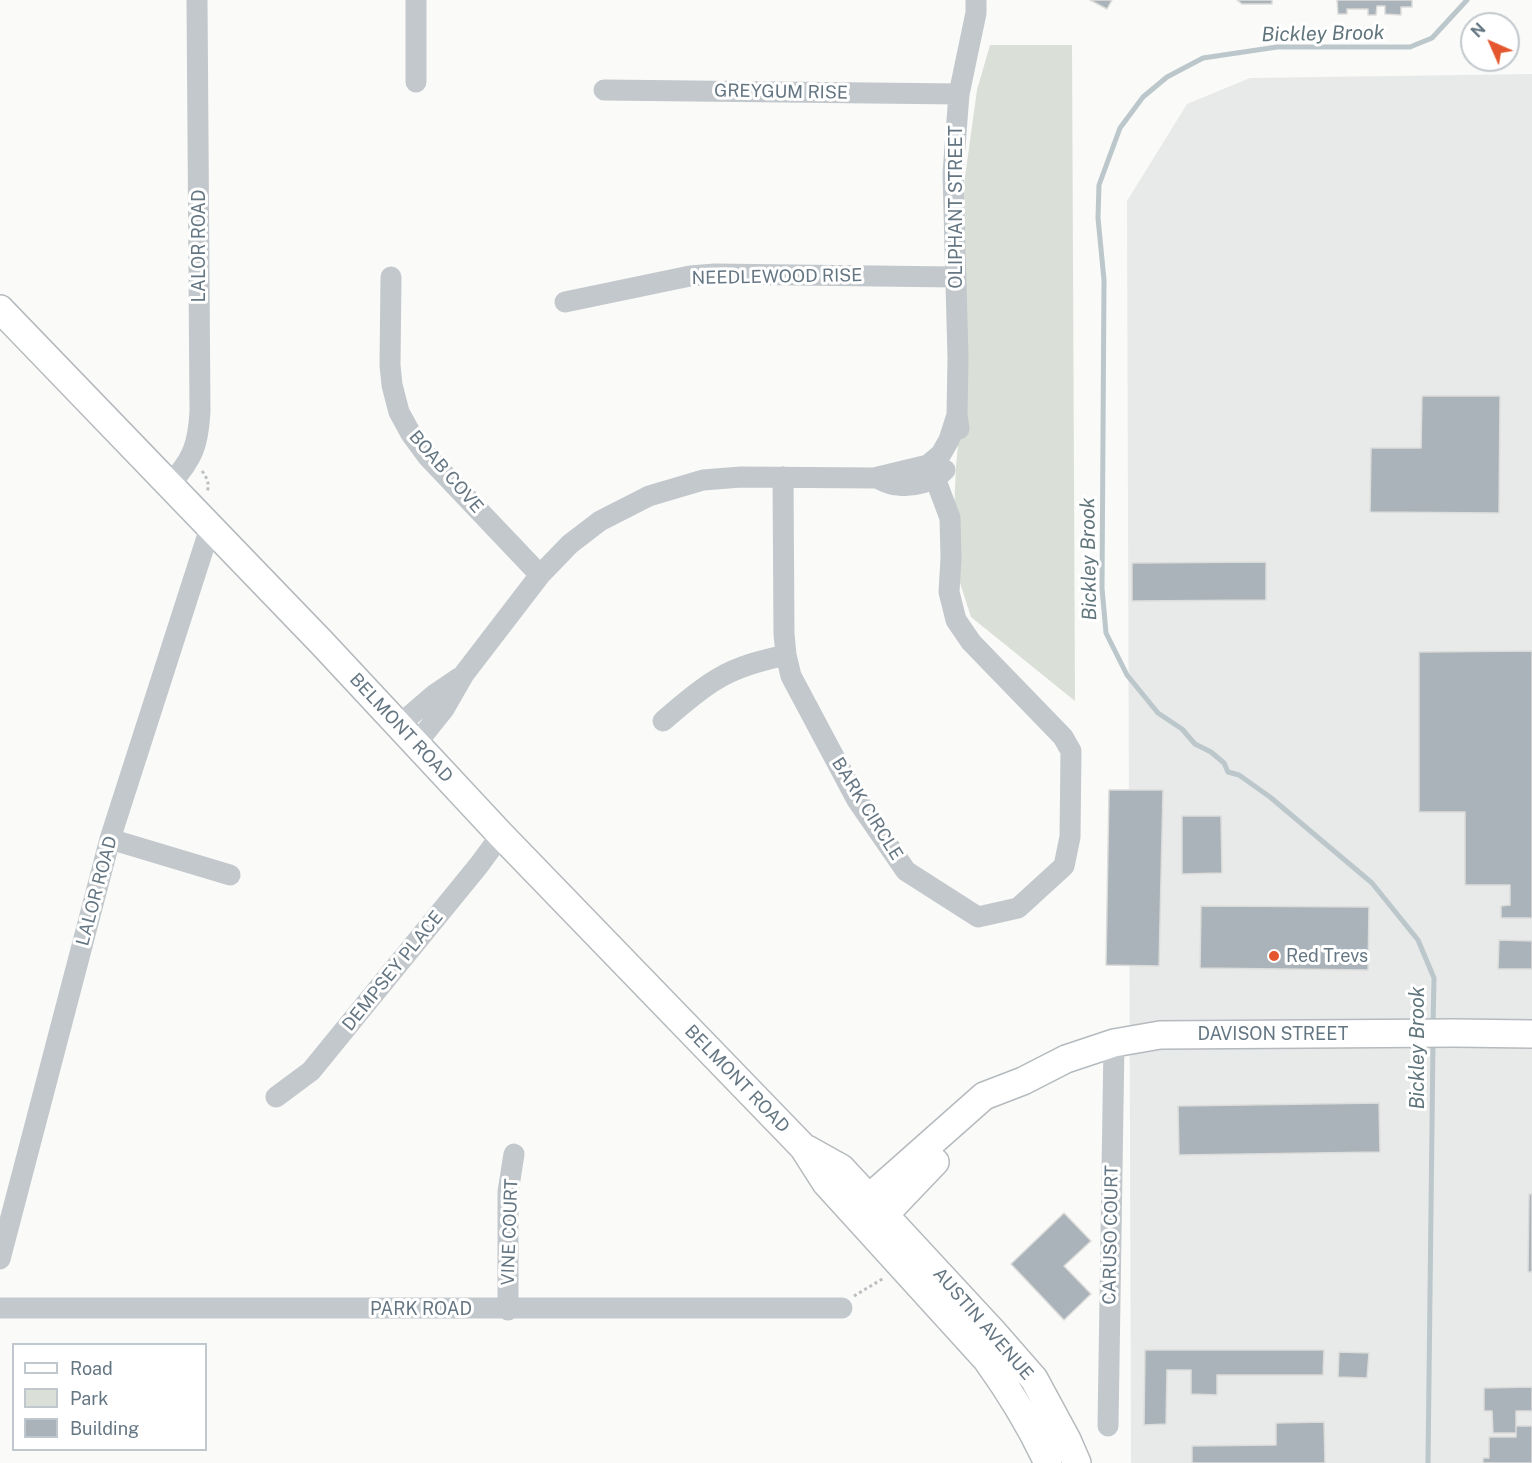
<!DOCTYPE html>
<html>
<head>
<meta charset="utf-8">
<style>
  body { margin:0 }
  #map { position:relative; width:1532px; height:1463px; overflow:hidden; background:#fafaf8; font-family:"Public Sans",sans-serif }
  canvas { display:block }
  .legend { position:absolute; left:12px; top:1343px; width:195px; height:108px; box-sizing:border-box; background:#fff; border:2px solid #c1c8cd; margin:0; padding:8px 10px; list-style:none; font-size:18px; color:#657683 }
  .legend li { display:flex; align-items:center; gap:12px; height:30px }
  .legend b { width:30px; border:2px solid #c1c8cd }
  .north { position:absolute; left:1460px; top:12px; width:60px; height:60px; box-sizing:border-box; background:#fff; border:2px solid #c1c8cd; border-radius:50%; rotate:315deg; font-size:16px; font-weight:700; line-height:24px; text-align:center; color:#657683 }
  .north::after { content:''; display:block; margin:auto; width:21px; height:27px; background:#e4572e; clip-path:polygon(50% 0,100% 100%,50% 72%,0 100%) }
</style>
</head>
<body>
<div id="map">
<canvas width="1532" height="1463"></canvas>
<ul class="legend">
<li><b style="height:8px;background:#fff"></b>Road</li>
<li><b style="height:16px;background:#dadfd7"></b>Park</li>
<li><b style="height:16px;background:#aab3b9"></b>Building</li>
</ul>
<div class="north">N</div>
</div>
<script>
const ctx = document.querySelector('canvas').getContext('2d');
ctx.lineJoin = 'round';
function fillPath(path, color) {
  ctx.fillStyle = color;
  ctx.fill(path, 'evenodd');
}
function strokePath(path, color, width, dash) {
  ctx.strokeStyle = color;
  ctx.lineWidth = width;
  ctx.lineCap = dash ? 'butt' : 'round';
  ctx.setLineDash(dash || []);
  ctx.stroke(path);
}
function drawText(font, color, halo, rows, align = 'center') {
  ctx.font = font + ' "Public Sans",sans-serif';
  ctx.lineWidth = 6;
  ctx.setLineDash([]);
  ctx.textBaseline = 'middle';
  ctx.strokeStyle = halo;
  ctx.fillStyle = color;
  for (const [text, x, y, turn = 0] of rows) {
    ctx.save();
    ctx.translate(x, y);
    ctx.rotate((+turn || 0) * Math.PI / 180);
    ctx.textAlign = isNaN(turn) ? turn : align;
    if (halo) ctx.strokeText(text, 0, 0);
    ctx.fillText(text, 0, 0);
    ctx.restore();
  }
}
const built = new Path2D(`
  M1532,74V1463H1131L1127,201L1187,104L1250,78Z`);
const green = new Path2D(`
  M990,45H1072L1075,701L971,617L952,558L956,466L967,355L964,184L977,90Z`);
const stream = new Path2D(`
  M1433,1026L1434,978L1418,940L1372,883L1270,797L1239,775L1228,772L1224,763L1211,752L1195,744L1182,729L1158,713L1127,675L1106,633L1102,588L1104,280L1098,218L1099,185L1120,128L1143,97L1167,77L1203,58L1277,47H1410L1432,38L1467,0
  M1428,1463L1433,1041`);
const building = new Path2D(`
  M1090,0H1112L1107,9Z
  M1237,0H1272V4H1242Z
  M1337,0H1412V7H1401V15L1385,14V6H1377L1376,15H1368V9H1347V14H1338Z
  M1422,396H1500L1499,513L1370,512L1371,448H1421Z
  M1266,562V600L1132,601V563Z
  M1532,651V918H1501V906L1510,905V885H1465V812H1419V652Z
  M1109,790H1163L1159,966L1106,965Z
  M1182,816H1221L1222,873L1182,874Z
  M1201,906L1369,907L1368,970L1200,968Z
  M1499,940L1532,941V969H1498Z
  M1379,1103L1380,1152L1179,1155L1178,1106Z
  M1529,1194H1532V1272H1528Z
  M1064,1213L1091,1241L1064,1266L1091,1294L1064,1320L1011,1264Z
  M1145,1350H1324L1323,1375H1217V1395L1191,1394V1370H1167L1166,1424L1144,1425Z
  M1339,1352L1369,1353L1367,1378L1338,1377Z
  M1532,1387V1411H1516V1433H1493L1492,1411H1484V1388Z
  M1324,1422L1325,1463H1192V1446L1276,1445V1423Z
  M1516,1426H1532V1463H1483V1458H1489V1437H1516Z`);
const path = new Path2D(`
  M202,471C207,478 210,484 207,492
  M854,1296L884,1278`);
const minor = new Path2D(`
  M416,0V82
  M604,90L959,94
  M391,277L390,365L392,385L399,412L411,434L428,457L540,575
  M565,302L690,276L715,274L955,277
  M959,429L957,415L958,358L953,173L959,94L976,13V0
  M783,477L784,634L786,655L791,676L857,800L906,871L978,917L1018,908L1064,866L1070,837L1071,751L1063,737L971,642L956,620L949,592L951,558L950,518L935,478L928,465
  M879,479C885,482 892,485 898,485C914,487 934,482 945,470
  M170,484C193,459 198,445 200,412L197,0
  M663,721C681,706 699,689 719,678C739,666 763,660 786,655
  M398,726L434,695L459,678
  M416,744L444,709L464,674L540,575L570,544L600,521L649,496L703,480L741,477L874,478L928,465L941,454L949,440L957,415
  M110,839L230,875
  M276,1097L311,1071L479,865L501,835
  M0,1259L110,839L210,528
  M0,1308H842
  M508,1310V1192L514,1154
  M1108,1426L1114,1043`);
const major = new Path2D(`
  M0,309L322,643L501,835L803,1147L826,1183L987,1360C1010,1392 1031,1426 1048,1463
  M807,1149L841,1168L992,1331L1034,1379L1067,1440L1077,1463
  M853,1212L984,1096L1023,1081L1066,1059L1114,1043L1160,1035L1454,1033L1532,1034
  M873,1227L935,1162`);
const markers = [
  [1274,956,6,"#e4572e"]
];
const streetNames = [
  ["GREYGUM RISE",781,92,1],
  ["OLIPHANT STREET",956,207,-90],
  ["LALOR ROAD",199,246,-90],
  ["NEEDLEWOOD RISE",777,277,-1],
  ["BOAB COVE",446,472,49],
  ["BELMONT ROAD",401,728,47],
  ["BARK CIRCLE",867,809,58],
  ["LALOR ROAD",97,891,-75],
  ["DEMPSEY PLACE",393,971,-51],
  ["DAVISON STREET",1273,1034],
  ["BELMONT ROAD",737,1079,46],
  ["VINE COURT",510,1232,-88],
  ["CARUSO COURT",1111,1235,-89],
  ["PARK ROAD",421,1309],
  ["AUSTIN AVENUE",983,1324,49]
];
const poiNames = [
  ["Red Trevs",1286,956]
];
const waterNames = [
  ["Bickley Brook",1323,34,-1],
  ["Bickley Brook",1089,559,-91],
  ["Bickley Brook",1418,1048,-90]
];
fillPath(built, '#e8e9e9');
fillPath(green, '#dadfd7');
strokePath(stream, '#bbc7cb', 5);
fillPath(building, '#aab3b9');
strokePath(building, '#dcdcda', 1.5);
strokePath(major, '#b5babe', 30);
strokePath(path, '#bbbfc2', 3, [3, 3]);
strokePath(minor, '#c3c8cc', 21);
strokePath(major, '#fff', 27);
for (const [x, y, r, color] of markers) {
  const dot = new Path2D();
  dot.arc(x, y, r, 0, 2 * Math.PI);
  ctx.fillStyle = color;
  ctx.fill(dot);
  strokePath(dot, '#fff', 2);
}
drawText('18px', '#657683', '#fff', streetNames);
drawText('18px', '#657683', '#fff', poiNames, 'left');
drawText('italic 20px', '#60757c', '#fff', waterNames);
</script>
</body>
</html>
